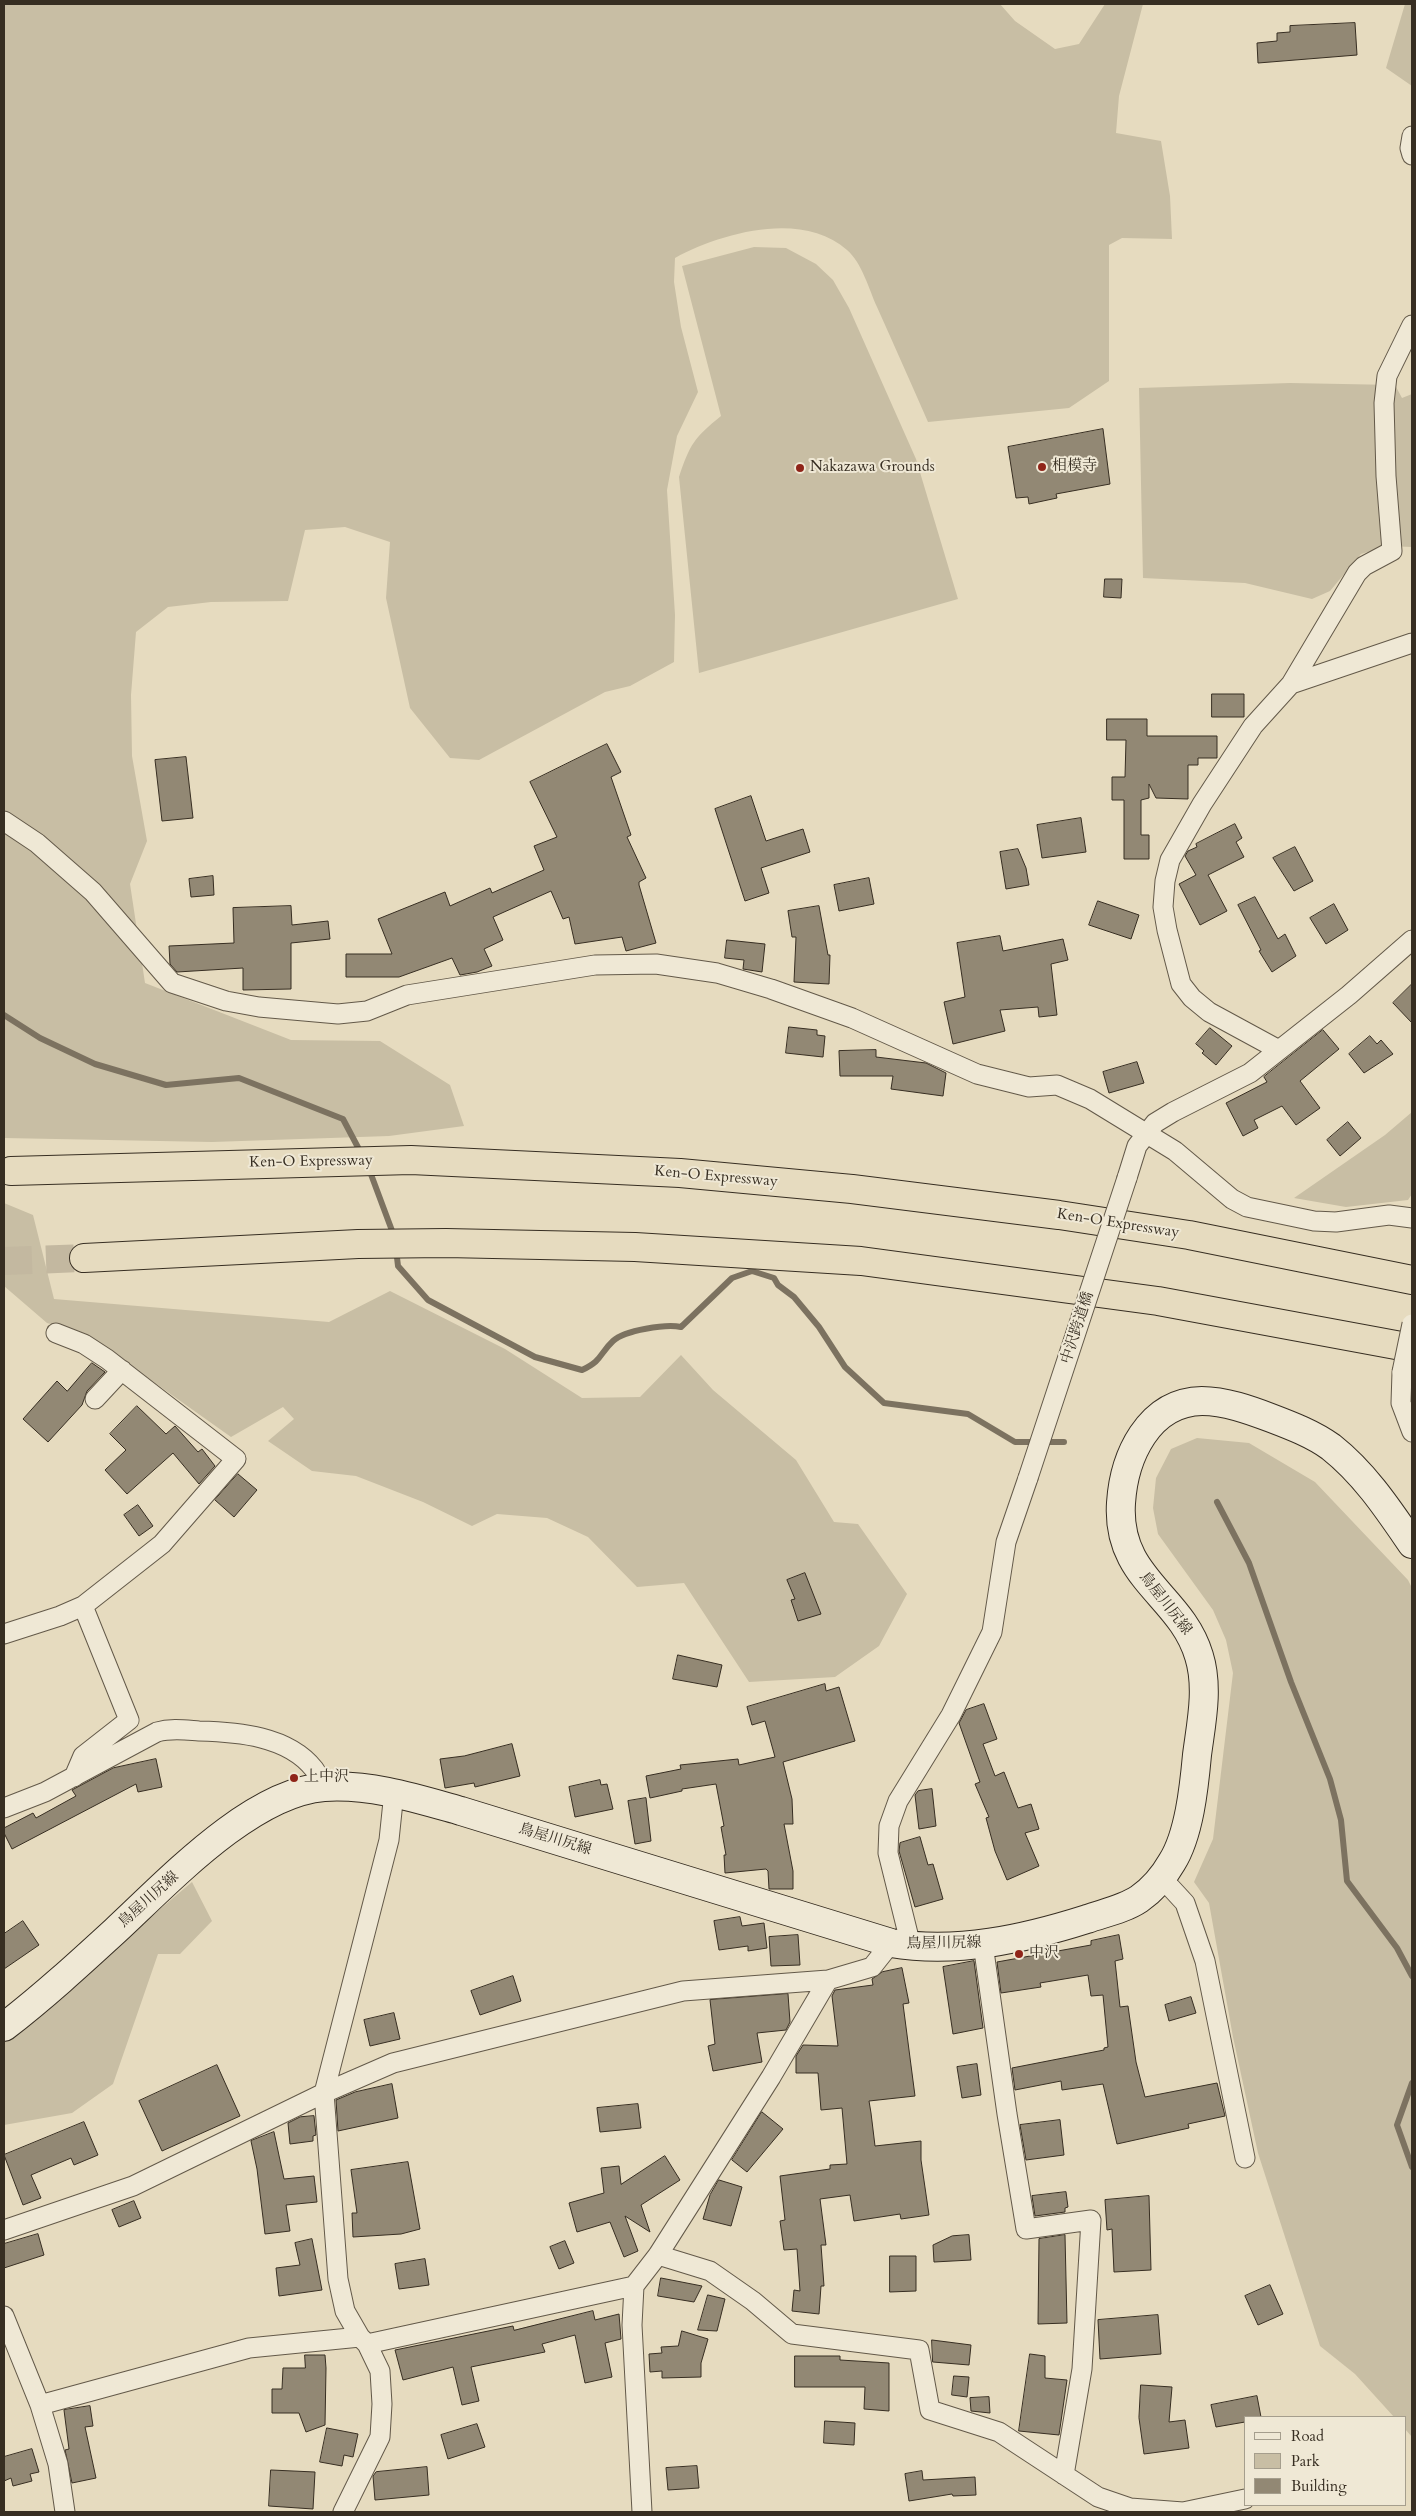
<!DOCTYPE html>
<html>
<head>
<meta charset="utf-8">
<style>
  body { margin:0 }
  #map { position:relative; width:1416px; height:2516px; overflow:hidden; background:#e6dbbf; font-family:Cardo,serif }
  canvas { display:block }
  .frame { position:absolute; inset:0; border:5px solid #372e22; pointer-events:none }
  .legend { position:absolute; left:1244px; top:2416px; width:162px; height:90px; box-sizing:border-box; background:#efe8d5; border:1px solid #a59e8d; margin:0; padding:6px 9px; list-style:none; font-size:15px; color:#372e22 }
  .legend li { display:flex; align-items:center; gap:10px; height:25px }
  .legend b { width:25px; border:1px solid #a59e8d }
</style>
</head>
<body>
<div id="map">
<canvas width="1416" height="2516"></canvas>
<div class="frame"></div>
<ul class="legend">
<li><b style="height:6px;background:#efe8d5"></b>Road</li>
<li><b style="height:14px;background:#c8bea4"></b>Park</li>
<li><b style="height:14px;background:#928874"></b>Building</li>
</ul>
</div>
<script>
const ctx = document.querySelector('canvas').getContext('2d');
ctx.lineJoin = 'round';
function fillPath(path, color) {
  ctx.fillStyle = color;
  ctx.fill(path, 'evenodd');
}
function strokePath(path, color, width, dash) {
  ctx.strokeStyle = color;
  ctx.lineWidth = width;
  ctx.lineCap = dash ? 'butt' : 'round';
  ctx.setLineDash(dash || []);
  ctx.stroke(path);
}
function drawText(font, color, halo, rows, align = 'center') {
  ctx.font = font + ' Cardo,"Noto Serif JP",serif';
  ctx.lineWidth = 4;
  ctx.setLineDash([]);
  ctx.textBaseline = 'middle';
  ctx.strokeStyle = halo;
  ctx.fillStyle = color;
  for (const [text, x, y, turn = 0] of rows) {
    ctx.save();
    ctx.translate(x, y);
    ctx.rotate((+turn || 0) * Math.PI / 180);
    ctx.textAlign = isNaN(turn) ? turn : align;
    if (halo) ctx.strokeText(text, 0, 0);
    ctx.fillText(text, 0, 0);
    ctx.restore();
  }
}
const green = new Path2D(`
  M4,4H1000L1015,21L1055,49L1079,44L1105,4H1143L1119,96L1116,133L1161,141L1170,196L1172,239L1122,238L1109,245V381L1069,408L928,422C911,383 894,345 877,307C869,289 862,263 847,250C802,210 721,233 675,258L674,282L681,327L698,392L677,436L667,490L675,615L674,662L630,686L605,692L479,760L450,758L410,708L386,598L390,542L345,527L305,530L288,601L211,602L168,607L136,632L131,695L132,756L147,841L130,884L145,983L291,1040L380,1041L450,1085L464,1126L389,1136L212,1142L4,1138Z
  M1405,4H1412V86L1386,68Z
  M754,247L786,248L816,264L833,280L849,308L916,459L958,599L699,673L679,477C690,444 694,438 721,416L682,266Z
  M1290,383L1395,385L1402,398L1412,394V547L1387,546L1361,554L1330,591L1312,599L1245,583L1143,578L1139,388Z
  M1412,1112V1194L1408,1200L1346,1207L1294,1198L1385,1135Z
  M4,1203L33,1215L54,1299L329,1322L390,1291L505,1349L582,1398L640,1397L681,1355L713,1390L796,1460L834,1522L858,1524L907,1594L879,1646L835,1677L749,1682L684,1583L637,1587L588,1537L547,1518L497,1514L472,1526L423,1502L356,1476L312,1471L268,1441L294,1419L283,1407L231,1437L86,1334L47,1323L4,1286Z
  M1197,1438L1249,1443L1315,1482L1408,1580L1412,1588V2437L1405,2429V2417H1394L1355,2374L1320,2346L1258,2153L1233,2037L1209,1903L1194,1882L1213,1839L1233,1673L1226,1640L1213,1610L1158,1534L1153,1508L1156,1478L1171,1449Z
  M192,1882L212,1921L180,1954H158L113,2084L72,2113L4,2125V2041Z`);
const stream = new Path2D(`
  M4,1015L40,1038L95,1064L166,1085L239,1078L343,1119L362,1155
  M369,1169L394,1236
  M396,1249L398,1266L428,1300L535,1357L582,1370C603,1360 599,1354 613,1341C625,1330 666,1324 681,1327L732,1278L752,1271L774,1278L778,1285L794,1297L819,1327L845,1367L884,1403L968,1414L1015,1442H1064
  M1217,1502L1249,1563L1291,1682L1330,1779L1341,1820L1347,1881L1397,1948L1412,1976
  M1412,2083L1397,2125L1412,2167`);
const building = new Path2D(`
  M1355,23L1357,55L1258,63L1257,43L1277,41V33L1290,32V26Z
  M1103,429L1110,484L1056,494L1057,498L1029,504L1028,497L1016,498L1008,447Z
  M1105,579H1122L1121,598L1104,597Z
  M1212,694H1244V717H1212Z
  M1107,719H1147V736H1217V758H1198V765H1188V799L1156,798L1149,784V798L1141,800V835H1149V859H1124V800H1112V777H1125L1126,740H1107Z
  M607,744L621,772L611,777L631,835L627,837L646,878L639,882V885L656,943L626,951L622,937L575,944L569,917L563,919L551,891L493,917L503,940L484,949L492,966L477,972L460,975L452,958L399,977H346V954H392L378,919L445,892L450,906L490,888L492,893L544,870L534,846L557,837L530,782Z
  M186,757L193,818L162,821L155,760Z
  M751,796L766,841L803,829L810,852L761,868L769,893L745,901L715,809Z
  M1081,818L1086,852L1042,858L1037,825Z
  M1235,824L1242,838L1236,842L1244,857L1208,875L1227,911L1200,925L1179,884L1196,875L1185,856L1188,851L1197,847L1196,844Z
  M1295,847L1313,881L1294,891L1273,858Z
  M1018,849L1026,868L1029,885L1006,889L1000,852Z
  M213,876L214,895L191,897L189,879Z
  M869,878L874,904L839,911L834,885Z
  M1255,897L1278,939L1285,934L1296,956L1272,972L1259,951L1261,950L1238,905Z
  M1098,901L1139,915L1131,939L1089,925Z
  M1334,904L1348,930L1326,944L1310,918Z
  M291,906L292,925L328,921L330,939L291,943V989L243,990V968L177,972L170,964L169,946L234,943L233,908Z
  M819,906L828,955H830L829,984L794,982L796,937H792L788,911Z
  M1000,936L1003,951L1063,939L1068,960L1051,964L1057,1015L1039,1017L1038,1007L1000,1010L1005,1031L953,1044L944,1002L965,997L957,943Z
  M727,940L765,944L762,972L743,969L744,960L725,958Z
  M1412,984V1023L1393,1003Z
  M789,1027L817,1030V1035L825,1036L823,1057L786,1053Z
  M1210,1028L1232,1046L1216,1065L1202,1053L1204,1051L1196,1044Z
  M1323,1030L1339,1049L1300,1081L1320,1108L1296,1125L1282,1106L1254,1120L1258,1128L1243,1136L1226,1103L1267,1082L1264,1077Z
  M1370,1036L1377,1044L1381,1040L1393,1054L1364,1073L1349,1054Z
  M876,1050V1057L926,1063L946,1073L943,1096L891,1089L893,1076H840L839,1051Z
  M1137,1062L1144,1083L1109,1093L1103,1072Z
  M1348,1122L1361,1138L1340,1156L1327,1140Z
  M92,1363L105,1372L87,1391L82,1405L48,1442L23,1419L57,1381L67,1391Z
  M137,1406L166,1434L175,1426L198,1452L202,1449L215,1466L199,1484L173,1453L127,1494L105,1470L126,1450L110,1434Z
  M238,1474L257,1490L234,1517L215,1500Z
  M138,1505L153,1526L139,1536L124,1515Z
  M805,1573L821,1614L798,1621L791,1600L795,1599L787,1580Z
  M678,1655L722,1665L717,1687L673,1679Z
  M825,1684L826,1691L839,1687L855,1741L783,1762L792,1799L793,1824H784L793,1871V1889H769L768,1871L766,1869L725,1873L724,1855H726L721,1827L724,1826L716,1784L682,1789V1791L650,1798L646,1776L681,1769L680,1765L738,1759L739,1765L775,1757L765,1721L752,1725L747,1707Z
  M984,1704L997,1739L983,1744L995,1776L1004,1772L1018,1808L1031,1804L1039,1829L1025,1833L1039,1866L1007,1880L995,1851L986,1818L989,1817L975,1784L980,1782L959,1723L966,1710Z
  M512,1744L520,1776L475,1787L474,1783L445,1788L440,1759L464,1756Z
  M156,1759L162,1787L138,1792L136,1784L12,1849L4,1833V1828L33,1813L36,1818L76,1796L72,1790L113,1768Z
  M600,1780L601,1785L607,1784L613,1809L575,1817L569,1787Z
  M932,1789L936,1826L919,1829L915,1795L918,1791Z
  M646,1798L651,1841L635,1844L628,1801Z
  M920,1837L928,1865L933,1864L943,1899L915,1907L899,1851L900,1843Z
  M740,1917L742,1926L764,1923L767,1948L748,1951V1946L719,1950L714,1921Z
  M23,1921L39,1945L4,1969V1934Z
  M798,1935L800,1965L771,1966L769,1937Z
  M1119,1935L1123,1959L1115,1961L1120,2007L1128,2006L1136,2062L1145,2097L1217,2083L1225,2116L1188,2124L1189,2128L1117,2144L1103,2084L1062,2090L1061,2081L1015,2090L1012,2068L1104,2050V2048L1108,2047L1103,1995L1091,1996L1088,1975L1040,1983L1041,1987L1001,1993L997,1962L1091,1945V1941Z
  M974,1961L983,2028L953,2034L943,1967Z
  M902,1968L909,2003L903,2004L915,2096L869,2101L871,2113L875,2146L921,2141V2160L929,2215L901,2219L900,2214L854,2221L850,2195L820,2199L826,2245H821L824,2286H821L819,2314L792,2311L794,2290L800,2291L797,2249L784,2250L780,2221L785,2220L780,2176L830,2169V2165L847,2164L842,2108L821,2110L818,2073H796V2056L803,2045L838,2046L832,1996L835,1990L873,1985L872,1979L882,1972Z
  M513,1976L521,2001L480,2015L471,1991Z
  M788,1994L790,2022L786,2030L757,2033L762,2062L713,2071L708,2046L715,2044L710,2000Z
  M1191,1997L1196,2013L1169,2021L1165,2005Z
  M394,2013L400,2039L370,2046L364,2020Z
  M977,2064L981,2095L962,2098L957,2067Z
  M217,2065L240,2116L162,2151L139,2101Z
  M392,2084L398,2118L338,2131L336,2100L355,2092Z
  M638,2104L641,2128L600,2132L597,2108Z
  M762,2112L783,2129L747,2172L732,2160Z
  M314,2116L316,2135L313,2136V2141L290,2144L288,2123L300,2117Z
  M1060,2120L1064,2155L1026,2160L1020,2125Z
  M84,2122L98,2155L74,2165L71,2158L31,2175L41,2198L23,2205L4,2155Z
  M274,2132L284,2179L314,2176L317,2202L286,2205L290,2231L265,2234L257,2169L251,2141Z
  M665,2156L680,2180L641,2205L650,2232L625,2216L638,2251L624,2257L610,2222L577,2232L569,2203L604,2193L601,2168L619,2166L621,2184Z
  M408,2162L420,2229L401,2234L353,2237L352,2213H357L351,2170Z
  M719,2180L742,2187L731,2226L703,2219L710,2195Z
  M1066,2192L1068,2207L1065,2208V2212L1035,2216L1032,2196Z
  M1149,2196L1151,2270L1114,2272L1112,2229L1107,2230L1105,2200Z
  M134,2201L141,2218L119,2227L112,2210Z
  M38,2234L44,2255L4,2268V2244Z
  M969,2235L971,2260L934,2262L933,2245L952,2236Z
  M1065,2235L1067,2323L1038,2324L1039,2239Z
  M312,2239L322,2290L279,2296L276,2268L300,2265L295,2243Z
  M565,2241L574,2263L559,2269L550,2247Z
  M890,2256H916V2291L890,2292Z
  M425,2259L429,2285L399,2289L395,2264Z
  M661,2278L702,2286L694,2302L658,2296Z
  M1270,2285L1283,2314L1258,2325L1245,2296Z
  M708,2295L725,2299L717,2331L698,2330Z
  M593,2311L595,2320L619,2314L621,2339L605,2343L612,2377L585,2383L575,2335L542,2344L545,2352L471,2367L479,2401L462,2405L453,2367L403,2380L395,2350L513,2326L514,2330Z
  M1158,2315L1161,2354L1100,2359L1098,2320Z
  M682,2331L708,2339L701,2363V2377L662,2378V2371L650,2372L649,2354L662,2353L661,2347L678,2346Z
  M932,2340L971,2345L969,2365L933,2362Z
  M1030,2354L1045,2356V2378L1067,2380L1059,2435L1019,2431Z
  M305,2355H325L326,2368L325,2425L306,2432L299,2413H272V2389H282L283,2368H305Z
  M795,2356H840V2360L889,2363V2411L864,2409L865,2387H795Z
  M954,2376L969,2377L967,2397L952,2395Z
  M1141,2385L1172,2387L1169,2422L1185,2420L1189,2448L1144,2454L1139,2418Z
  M1257,2396L1261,2417H1245V2422L1216,2427L1211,2405Z
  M989,2397L990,2413L971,2411L970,2398Z
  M90,2406L93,2426L85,2427L96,2478L72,2483L65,2450L69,2449L64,2410Z
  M825,2421L855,2423L854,2445L824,2443Z
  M477,2424L485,2447L448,2459L441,2435Z
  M327,2428L358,2434L353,2457L344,2455L342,2466L320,2462Z
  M32,2449L39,2472L30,2474L32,2481L13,2486L11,2478L4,2481V2457Z
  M697,2466L699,2488L668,2490L666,2468Z
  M427,2467L429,2495L375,2500L373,2476L376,2472Z
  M271,2470L315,2472L313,2509L269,2506Z
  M922,2471L923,2480L975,2477L976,2495L953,2496L952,2494L909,2501L905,2474Z`);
const motorwayTunnel = new Path2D(`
  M4,1261L84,1258`);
const minor = new Path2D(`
  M1412,136L1410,148L1412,155
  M1291,684L1412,643
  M4,821L37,843L93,892L172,983L226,1001L259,1007L338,1014L367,1011L407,995L595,965L656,964L717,973L771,989L852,1018L977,1074L1029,1087L1057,1085L1090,1099L1175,1151L1232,1199L1247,1207L1314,1221L1336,1222L1389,1215L1412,1218
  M1279,1050L1209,1012L1192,998L1181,984L1167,930L1163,907L1165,881L1170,860L1202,804L1253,726L1291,684L1357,573L1364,566L1392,551L1386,476L1384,403L1387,376L1412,325
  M1127,1178L1137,1146L1155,1123L1173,1112L1250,1073L1349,995L1412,940
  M1402,1372L1401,1403L1412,1432
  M95,1399L122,1370
  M4,1634L60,1616L83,1606L162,1544L236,1459L107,1359L84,1344L56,1333
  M74,1777L83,1756L129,1720L83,1606
  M4,1808L45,1792L157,1732C171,1728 185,1730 199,1731C238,1732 288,1736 314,1769C318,1774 320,1782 322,1787
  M1161,1877L1185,1903L1205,1961L1245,2158
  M983,1944L1007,2114L1026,2229L1091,2220L1082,2369L1064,2475
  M911,1946L888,1853L889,1826L898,1801L951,1715L992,1632L1006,1542L1028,1478
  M4,2230L133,2186L324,2093L393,2063L683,1991L828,1980L872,1967L891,1943
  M658,2255L710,2271L753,2301L792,2334L919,2350L930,2410L999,2432L1098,2497L1130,2508L1183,2512L1245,2499
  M4,2316L40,2405L58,2464L65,2512
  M367,2344L634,2286
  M40,2405L249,2348L360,2337
  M343,2512L380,2437L382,2404L380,2371L367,2344L360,2337L345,2311L338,2279L324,2093L389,1840L394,1792
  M642,2512L632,2325L634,2286L658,2255L771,2077L828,1980`);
const secondary = new Path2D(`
  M4,2027C43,1997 79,1964 115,1931C168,1882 250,1793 324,1787C372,1784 415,1798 461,1811L891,1943C957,1954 1024,1939 1087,1919C1104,1913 1124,1909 1139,1899C1152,1890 1164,1876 1172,1862C1189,1835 1194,1788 1197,1755C1201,1724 1209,1688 1199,1656C1181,1595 1116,1579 1121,1503C1124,1457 1148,1402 1202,1401C1225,1401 1250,1410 1271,1418C1292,1426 1313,1434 1331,1447C1365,1474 1388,1509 1412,1544`);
const motorway = new Path2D(`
  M11,1171L411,1160L680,1173L852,1189L1059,1215L1189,1235L1412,1280
  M84,1258L358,1244L446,1243L635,1247L861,1261L1158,1301L1412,1348`);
const minorBridge = new Path2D(`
  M1402,1372L1412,1324
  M1028,1478L1127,1178`);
const markers = [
  [1042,467,5,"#8f2418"],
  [800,468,5,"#8f2418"],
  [294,1778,5,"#8f2418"],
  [1019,1954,5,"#8f2418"]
];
const poiNames = [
  ["相模寺",1052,467],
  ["Nakazawa Grounds",810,468],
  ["上中沢",304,1778],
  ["中沢",1029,1954]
];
const streetNames = [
  ["Ken-O Expressway",311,1162,-1],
  ["Ken-O Expressway",716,1177,5],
  ["Ken-O Expressway",1118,1224,9],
  ["中沢跨道橋",1078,1328,-72],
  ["鳥屋川尻線",1165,1604,52],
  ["鳥屋川尻線",555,1840,17],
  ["鳥屋川尻線",149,1900,-42],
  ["鳥屋川尻線",944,1944,-1]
];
fillPath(green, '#c8bea4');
strokePath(stream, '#7c7260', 6);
fillPath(building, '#928874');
strokePath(building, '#372e22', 1);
strokePath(motorwayTunnel, '#c3b8a0', 28, [28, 14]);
strokePath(minor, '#635949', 21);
strokePath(secondary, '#372e22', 30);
strokePath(motorway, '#372e22', 30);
strokePath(minor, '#efe8d5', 19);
strokePath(secondary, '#efe8d5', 28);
strokePath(motorway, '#e6dbbf', 28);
strokePath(minorBridge, '#635949', 21, []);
strokePath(minorBridge, '#efe8d5', 19);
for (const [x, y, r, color] of markers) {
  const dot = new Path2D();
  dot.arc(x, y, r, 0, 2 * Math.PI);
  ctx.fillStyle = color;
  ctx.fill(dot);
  strokePath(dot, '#efe8d5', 2);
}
drawText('15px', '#372e22', '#efe8d5', poiNames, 'left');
drawText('15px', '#372e22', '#efe8d5', streetNames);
</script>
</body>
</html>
